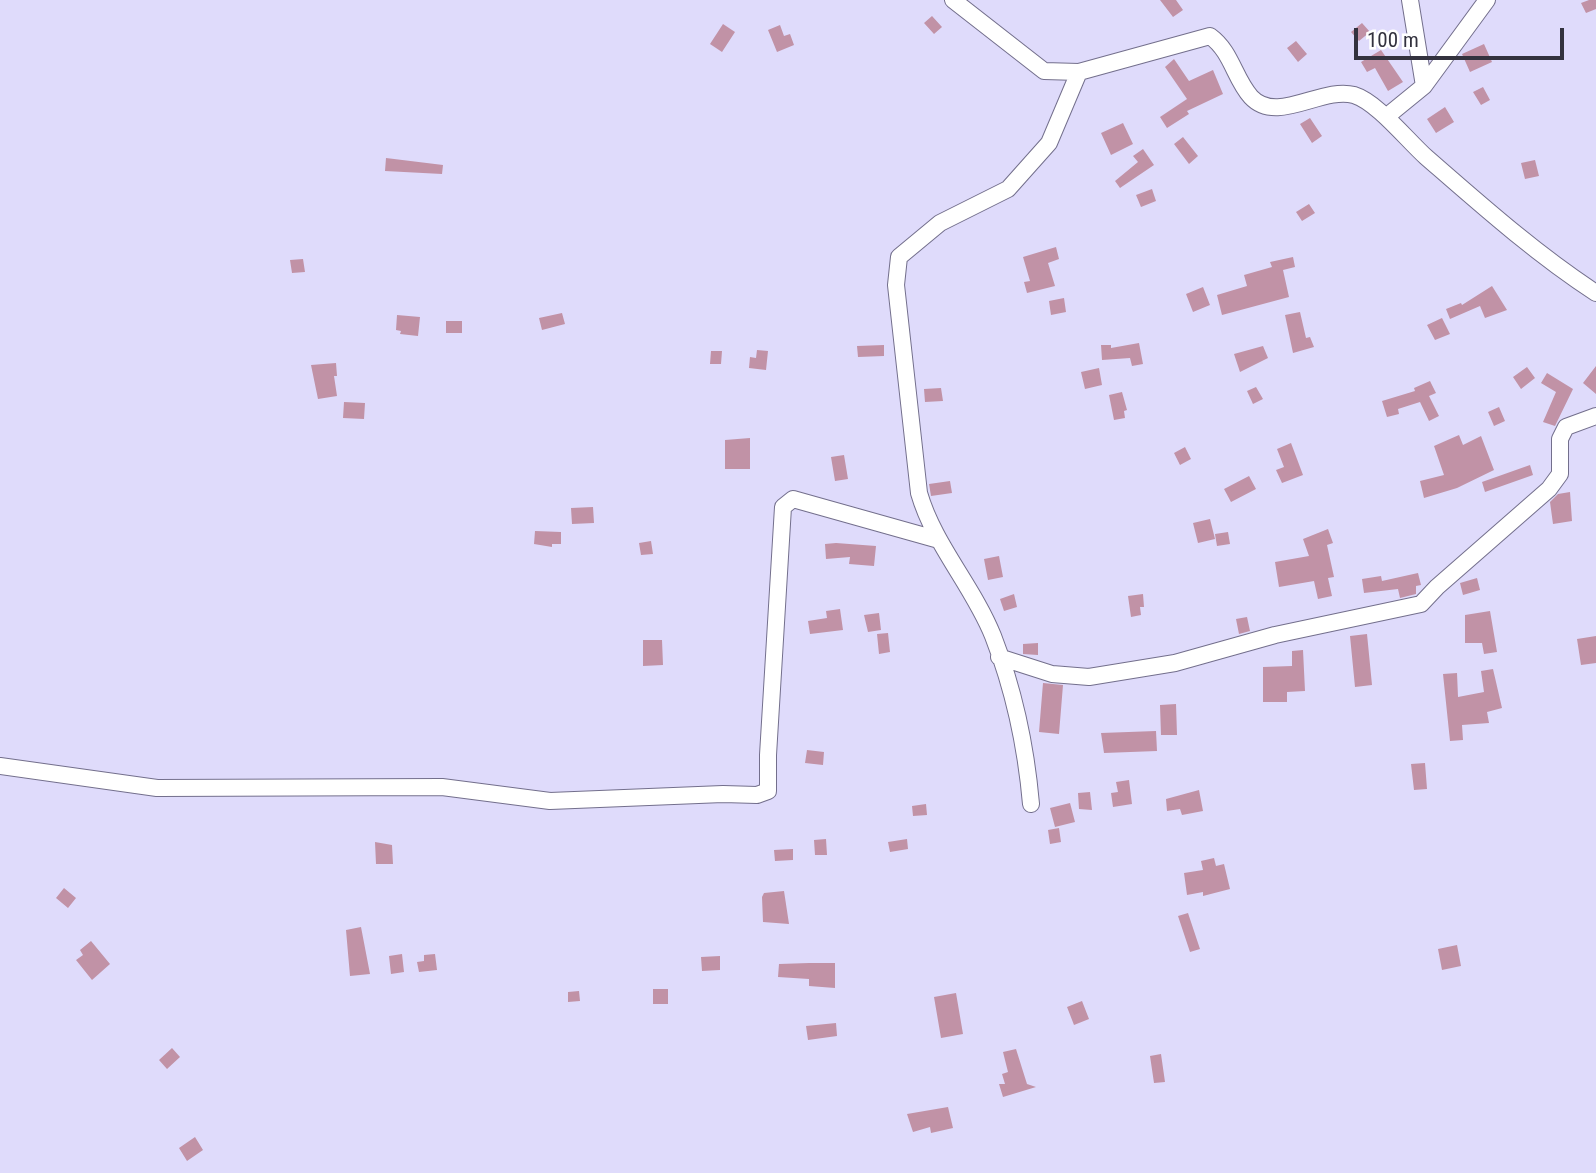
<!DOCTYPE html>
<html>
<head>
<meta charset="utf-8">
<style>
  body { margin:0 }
  #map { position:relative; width:1596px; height:1173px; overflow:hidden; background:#dfdbfb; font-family:"Roboto Condensed",sans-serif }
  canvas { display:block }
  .scale { position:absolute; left:1354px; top:28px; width:210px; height:32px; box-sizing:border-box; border:4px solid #33323e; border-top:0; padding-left:9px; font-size:21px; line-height:24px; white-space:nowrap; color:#33323e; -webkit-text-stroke:5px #fff; paint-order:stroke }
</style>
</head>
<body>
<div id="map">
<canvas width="1596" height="1173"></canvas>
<div class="scale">100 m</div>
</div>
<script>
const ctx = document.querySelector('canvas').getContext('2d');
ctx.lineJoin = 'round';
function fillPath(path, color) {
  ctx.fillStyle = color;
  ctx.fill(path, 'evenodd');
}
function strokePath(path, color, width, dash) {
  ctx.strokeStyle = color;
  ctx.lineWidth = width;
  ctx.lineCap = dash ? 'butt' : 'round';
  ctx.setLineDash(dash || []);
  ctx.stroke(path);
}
const building = new Path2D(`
  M1160,0H1176L1183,10L1173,17Z
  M1589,0H1596V9L1586,13L1581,3Z
  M932,16L942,27L934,34L924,23Z
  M1362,23L1370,32L1359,41L1351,32Z
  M723,24L735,32L722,52L710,44Z
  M780,25L784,36L790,34L794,45L777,52L768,30Z
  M1296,41L1307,54L1298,62L1287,48Z
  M1484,44L1492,62L1470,72L1462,54Z
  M1381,50L1403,82L1388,91L1375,68L1367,72L1361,62Z
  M1174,59L1189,81L1213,70L1223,94L1187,111L1189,114L1167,128L1160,117L1187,99L1165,67Z
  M1483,87L1490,100L1481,105L1473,92Z
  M1445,107L1454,122L1436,133L1427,119Z
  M1310,118L1322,136L1312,143L1300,124Z
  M1123,123L1133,144L1111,155L1101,133Z
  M1183,137L1198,156L1189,164L1174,144Z
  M1143,149L1154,165L1120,188L1115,181L1138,162L1133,156Z
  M386,158L443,165L442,174L385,171Z
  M1535,160L1539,176L1525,179L1521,163Z
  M1152,189L1156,201L1141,207L1136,195Z
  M1309,204L1315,213L1302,221L1296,212Z
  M1056,247L1059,259L1048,263L1055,286L1027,293L1024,282L1030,281L1023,257Z
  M1293,257L1295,267L1283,270L1289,297L1222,315L1217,295L1247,286L1244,275L1272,267L1270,262Z
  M303,259L305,272L292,273L290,260Z
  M1492,286L1507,310L1485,318L1480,306L1450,319L1446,309L1461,303L1462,305Z
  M1203,287L1210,305L1193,312L1186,294Z
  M1064,298L1066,312L1051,315L1049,301Z
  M1300,312L1306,338L1310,337L1314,347L1293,353L1285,315Z
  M562,313L565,324L542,330L539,318Z
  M397,315L420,317L418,336L400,334L401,331L396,330Z
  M1442,318L1450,334L1435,340L1427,325Z
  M446,321H462V333H446Z
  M1139,343L1143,364L1132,366L1130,358L1102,360L1101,345H1111V348Z
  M884,345V356L858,357L857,346Z
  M1263,346L1268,358L1240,372L1234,354Z
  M757,350L768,351L766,370L749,368L750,357L756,358Z
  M711,351H722L721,364H710Z
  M336,363L337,376H334L337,396L318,399L311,365Z
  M1596,366V394L1583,383Z
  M1527,367L1535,378L1521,389L1513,377Z
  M1099,368L1102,385L1085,389L1081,372Z
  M1547,373L1573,389L1555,426L1543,422L1556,392L1541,383Z
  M1430,381L1436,393L1429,396L1439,416L1429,421L1420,402L1398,409L1399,414L1387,417L1382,401L1415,391L1414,388Z
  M1256,387L1263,399L1253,404L1247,391Z
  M941,388L943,401L925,402L924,389Z
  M1122,392L1127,410L1124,411L1125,418L1114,420L1109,395Z
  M344,402L365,403L364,419L343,418Z
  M1499,407L1505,421L1494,426L1488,412Z
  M1459,435L1463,445L1481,436L1494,470L1457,488L1424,498L1420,481L1444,475L1434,446Z
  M750,438V469H725V440Z
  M1291,443L1303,475L1282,483L1276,470L1284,467L1277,449Z
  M1185,447L1191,459L1180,465L1174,453Z
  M844,455L848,479L835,481L831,457Z
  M1530,465L1533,475L1485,492L1482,482Z
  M1249,476L1256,489L1231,502L1224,489Z
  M950,481L952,493L931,496L929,484Z
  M1570,492L1572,521L1553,524L1550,502L1558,494Z
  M593,507L594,523L572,524L571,508Z
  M1210,519L1215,539L1198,543L1193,523Z
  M1328,529L1333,543L1327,545L1334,577L1328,578L1332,596L1318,599L1314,581L1279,587L1275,562L1309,556L1303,539Z
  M535,531L561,532V544H552V547L534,544Z
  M1228,532L1230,544L1217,546L1215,534Z
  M651,541L653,554L641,555L639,543Z
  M836,543L876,546L874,566L849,564L850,557L826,559L825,544Z
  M999,556L1003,577L988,580L984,559Z
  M1418,573L1421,585L1416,586V594L1400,598L1398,589L1364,593L1362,579L1381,576L1382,581Z
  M1477,578L1480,590L1463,595L1460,583Z
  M1014,594L1017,607L1004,611L1000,599Z
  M1143,594L1144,607H1140L1141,615L1131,617L1128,596Z
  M840,609L843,630L810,634L808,621L827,618L826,611Z
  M1490,611L1497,652L1484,654L1482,643H1465V615Z
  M879,613L881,630L868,632L864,615Z
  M1247,617L1250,631L1239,634L1236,619Z
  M888,633L890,652L879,654L877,634Z
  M1367,634L1372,685L1355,687L1350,636Z
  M1596,636V663L1581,665L1577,639Z
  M643,640H662L663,665L643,666Z
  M1038,643V655L1023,654V644Z
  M1303,650L1305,691L1287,692V702H1263V667L1292,666V651Z
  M1493,669L1502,708L1487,712L1489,723L1462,725L1463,740L1450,741L1443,674L1457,673L1458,697L1484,692L1481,671Z
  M1043,683L1063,685L1059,734L1039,732Z
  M1176,704L1177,735H1161L1160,705Z
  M1156,731L1157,751L1104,753L1101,733Z
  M807,750L824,752L823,765L805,763Z
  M1425,763L1427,789L1414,790L1411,764Z
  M1129,780L1132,804L1113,807L1111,793L1118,792L1116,782Z
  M1199,790L1203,811L1182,815L1180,809L1167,811L1166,799Z
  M1090,792L1092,810L1079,809L1078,793Z
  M1070,803L1075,822L1055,827L1050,808Z
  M926,804L927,815L913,816L912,806Z
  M1059,828L1061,842L1050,844L1048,830Z
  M826,839L827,855H815L814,840Z
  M907,839L908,849L890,852L888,842Z
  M375,842L392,845L393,864H376Z
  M793,849V860L775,861L774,850Z
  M1214,858L1216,866L1224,864L1230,889L1203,896V892L1187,895L1184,873L1203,870L1201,861Z
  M64,888L76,898L68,908L56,898Z
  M784,891L789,924L763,922L762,897L764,893Z
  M1188,913L1200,949L1190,952L1178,916Z
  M361,927L370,974L350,976L346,930Z
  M91,941L110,964L92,980L76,960L83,955L80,950Z
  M1457,945L1461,966L1442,970L1438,949Z
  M402,954L404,972L391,974L389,956Z
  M435,954L437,970L419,972L417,962L424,961V955Z
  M720,956V970L702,971L701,957Z
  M809,963H835V988L809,986V979L778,977L779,964Z
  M653,989H668V1004H653Z
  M579,991L580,1001L568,1002V992Z
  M956,993L963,1034L941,1038L934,997Z
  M1082,1001L1089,1019L1074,1025L1067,1007Z
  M836,1023L837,1036L808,1040L806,1026Z
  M172,1048L180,1057L167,1069L159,1060Z
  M1016,1049L1027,1084L1036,1087L1003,1097L999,1084H1005L1002,1074L1008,1072L1003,1052Z
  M1161,1054L1165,1082L1154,1083L1150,1056Z
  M948,1107L953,1128L931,1133L930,1127L913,1132L907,1114Z
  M195,1137L203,1150L187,1161L179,1148Z`);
const street = new Path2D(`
  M953,0L1044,71L1079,72L1210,36C1232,52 1234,78 1251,97C1277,125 1322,86 1354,95C1377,102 1407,140 1426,157C1480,204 1536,254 1596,293
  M1410,0L1424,86
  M1386,117L1424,86L1487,0
  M999,657L1052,674L1089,677L1175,663L1275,635L1421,604L1437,587L1549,489L1560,474V439L1566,427L1596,416
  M0,766L157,788L442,787L550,801L723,794L757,795L768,791V755L783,507L793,499L939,540
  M1031,804C1026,747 1014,690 993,636C973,586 934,545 919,493L896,285L899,257L940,223L1008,189L1049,143L1079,72`);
fillPath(building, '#c192a6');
strokePath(street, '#736f8c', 18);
strokePath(street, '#fff', 16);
</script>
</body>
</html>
